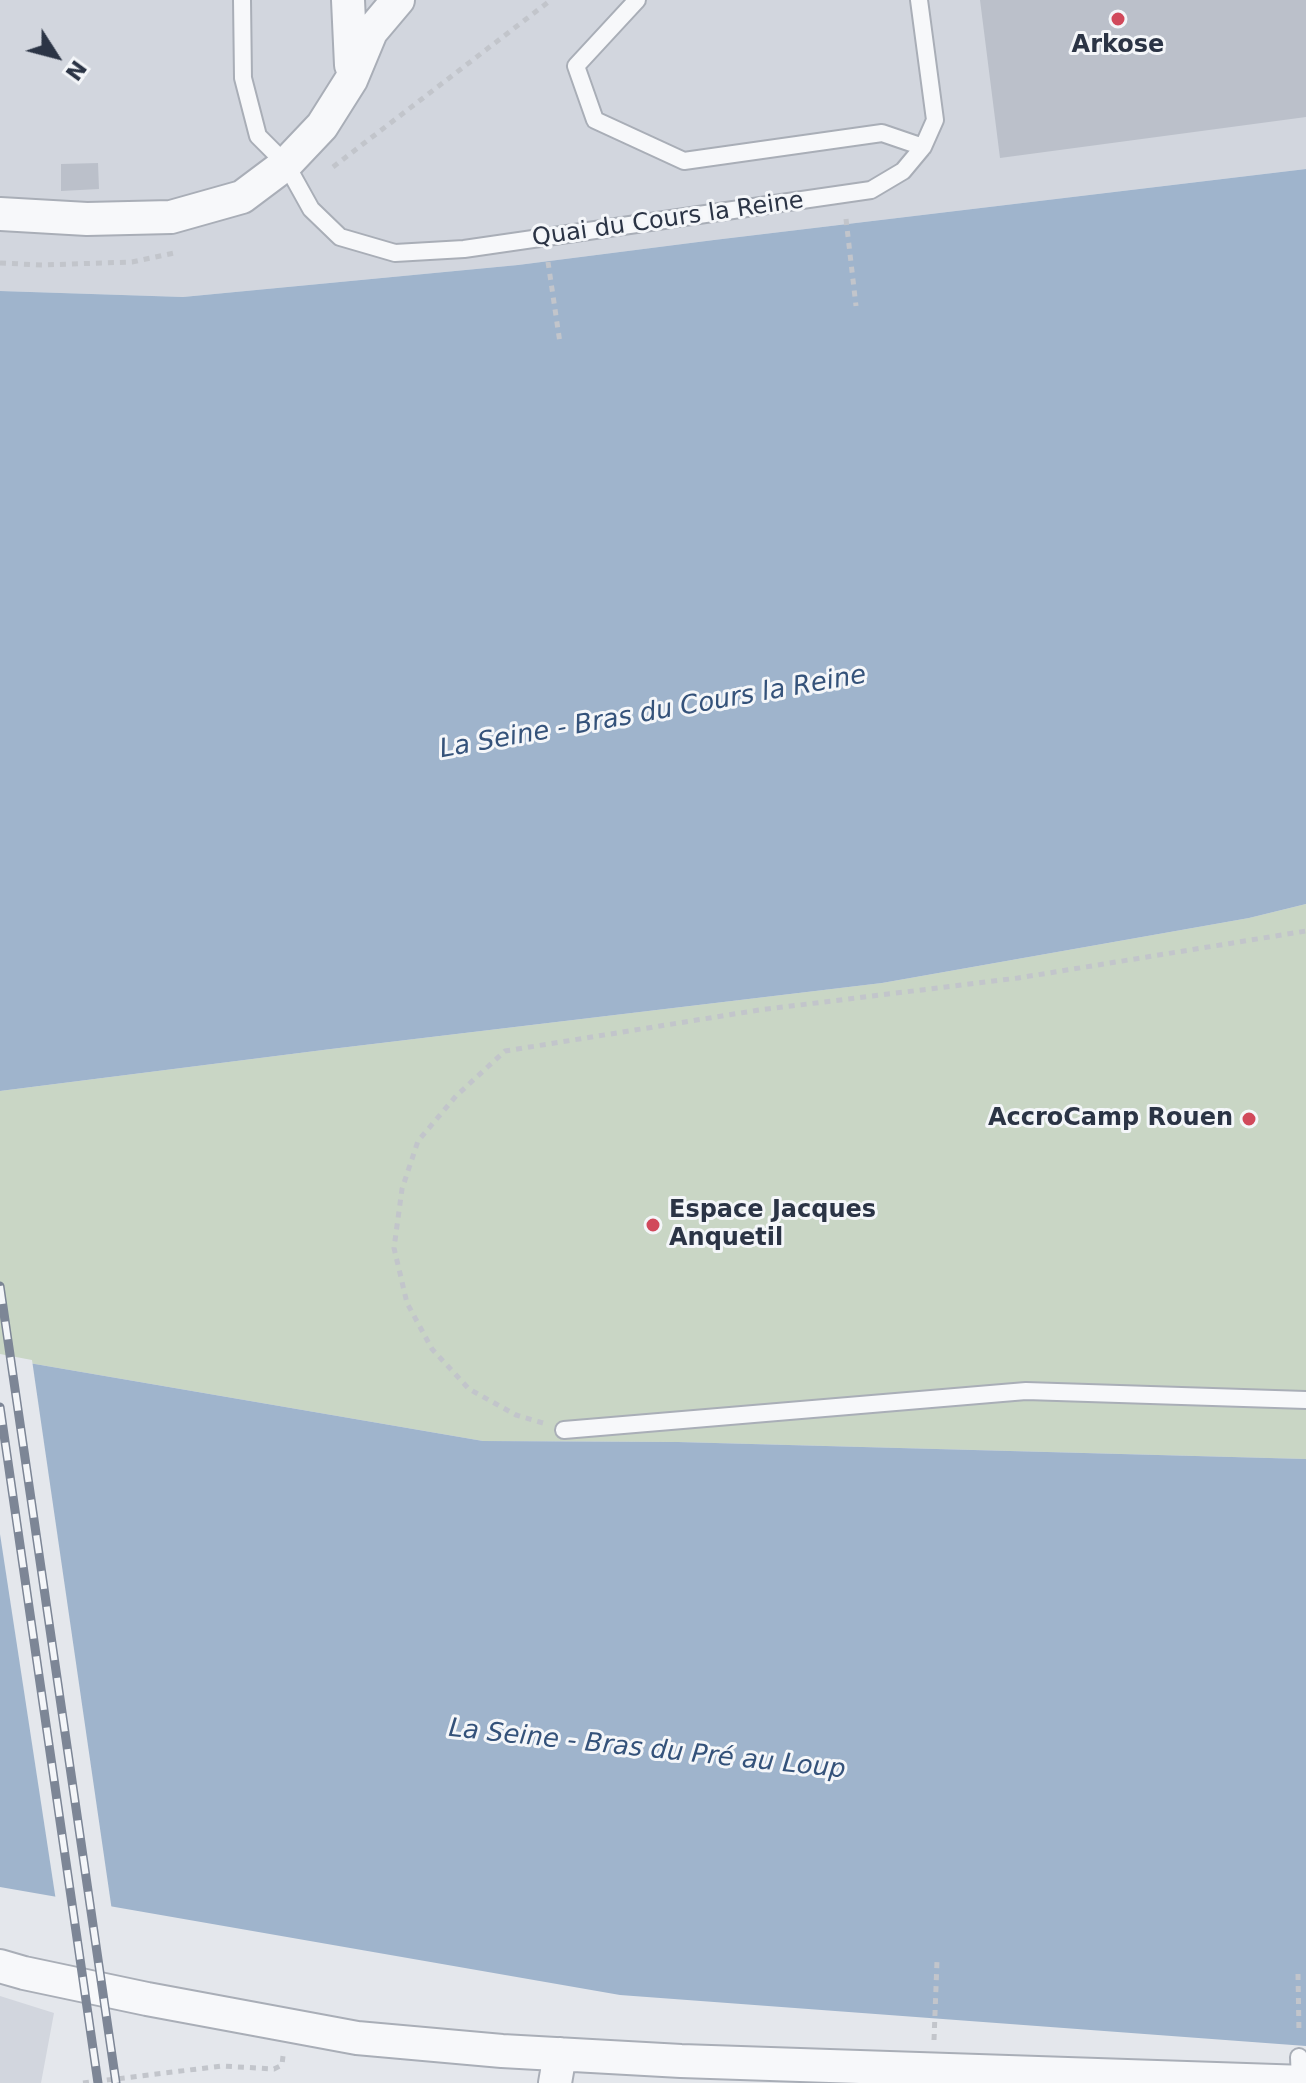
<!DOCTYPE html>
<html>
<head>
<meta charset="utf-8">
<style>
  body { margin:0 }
  #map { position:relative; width:1306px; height:2083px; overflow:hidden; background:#e4e7ec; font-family:"DejaVu Sans",sans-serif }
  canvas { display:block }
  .north { position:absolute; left:16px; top:16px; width:80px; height:80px; -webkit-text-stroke:6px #f4f6f9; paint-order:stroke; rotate:126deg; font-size:22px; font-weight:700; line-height:32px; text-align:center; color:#2b3445 }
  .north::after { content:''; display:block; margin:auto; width:28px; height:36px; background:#2b3445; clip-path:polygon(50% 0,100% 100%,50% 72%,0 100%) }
</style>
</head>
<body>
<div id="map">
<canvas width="1306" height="2083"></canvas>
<div class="north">N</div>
</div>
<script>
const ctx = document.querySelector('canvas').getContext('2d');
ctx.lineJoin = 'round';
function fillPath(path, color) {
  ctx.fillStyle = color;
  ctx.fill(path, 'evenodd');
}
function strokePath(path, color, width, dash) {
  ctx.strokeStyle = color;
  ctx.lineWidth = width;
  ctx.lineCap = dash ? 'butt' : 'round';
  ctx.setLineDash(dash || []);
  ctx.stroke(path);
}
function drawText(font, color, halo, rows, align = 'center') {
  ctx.font = font + ' "DejaVu Sans",sans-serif';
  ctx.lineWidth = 6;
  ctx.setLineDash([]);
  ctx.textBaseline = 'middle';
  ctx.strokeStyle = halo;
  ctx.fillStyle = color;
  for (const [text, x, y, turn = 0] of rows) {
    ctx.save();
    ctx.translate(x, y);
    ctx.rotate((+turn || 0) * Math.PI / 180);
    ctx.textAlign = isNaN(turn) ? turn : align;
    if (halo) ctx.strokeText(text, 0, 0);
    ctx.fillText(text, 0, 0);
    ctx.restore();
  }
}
const built = new Path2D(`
  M0,0H1306V169L714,240L518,265L183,297L0,291Z
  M0,1996L54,2013L41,2083H0Z`);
const green = new Path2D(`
  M1306,904V1459L678,1442L483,1441L0,1358V1091L331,1049L882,983L1249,918Z`);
const water = new Path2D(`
  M1306,169V904L1249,918L882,983L331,1049L0,1091V291L183,297L518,265L714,240Z
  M0,1358L483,1441L678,1442L1306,1459V2046L620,1995L0,1887Z`);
const pier = new Path2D(`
  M0,1354L32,1360L112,1911L56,1901L0,1534Z`);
const building = new Path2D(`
  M980,0H1306V117L1000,158Z
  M98,163L99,189L61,191V164Z`);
const path = new Path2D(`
  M333,167L551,0
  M846,219L856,306
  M548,262L560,343
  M0,263L42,265L132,262L174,253
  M543,1423L516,1415L469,1389L432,1349L407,1303L394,1248L402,1189L418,1141L456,1096L505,1051L759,1010L1018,978L1306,931
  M1298,1974L1299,2032
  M934,2040L937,1961
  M83,2083L222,2066L274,2069L282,2065L283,2056`);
const service = new Path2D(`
  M242,0L243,78L258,136L286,164L311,209L340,237L395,253L464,249L871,190L903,171L923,147L935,120L919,0
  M637,0L576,66L595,120L684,161L882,133L923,147
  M564,1430L1026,1391L1306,1400
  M1299,2057L1300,2082`);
const minor = new Path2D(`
  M348,0L351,65
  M0,214L87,219L171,217L242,197L286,164L322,126L351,80L371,32L398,0
  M0,1966L24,1973L147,1999L357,2038L502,2051L681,2061L1306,2082
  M555,2083L560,2054`);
const rail = new Path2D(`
  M0,1286L116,2083
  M0,1407L98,2083`);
const markers = [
  [1118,19,8,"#d1495b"],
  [1249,1119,8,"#d1495b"],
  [653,1225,8,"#d1495b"]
];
const poiNames = [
  ["Arkose",1118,46],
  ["AccroCamp Rouen",1233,1119,"right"],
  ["Espace Jacques",669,1211,"left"],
  ["Anquetil",669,1239,"left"]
];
const streetNames = [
  ["Quai du Cours la Reine",668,220,-8]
];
const waterNames = [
  ["La Seine - Bras du Cours la Reine",653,713,-10],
  ["La Seine - Bras du Pré au Loup",647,1750,6]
];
fillPath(built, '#d2d6de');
fillPath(green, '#c9d6c5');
fillPath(water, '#9fb4cc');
fillPath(pier, '#e4e7ec');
fillPath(building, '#bbc0ca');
strokePath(service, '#a9aeb7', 20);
strokePath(minor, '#a9aeb7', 36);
strokePath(path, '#c2c5cb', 5, [6, 6]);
strokePath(service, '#f7f8fa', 16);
strokePath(minor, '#f7f8fa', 32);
strokePath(rail, '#7d8696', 9);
strokePath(rail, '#f4f6f9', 6, [18]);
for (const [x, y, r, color] of markers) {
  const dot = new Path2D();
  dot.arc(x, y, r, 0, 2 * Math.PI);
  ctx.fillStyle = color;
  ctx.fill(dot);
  strokePath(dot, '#f4f6f9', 3);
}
drawText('bold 24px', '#2b3445', '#f4f6f9', poiNames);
drawText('24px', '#2b3445', '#f4f6f9', streetNames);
drawText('italic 26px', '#34527a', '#f4f6f9', waterNames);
</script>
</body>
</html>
